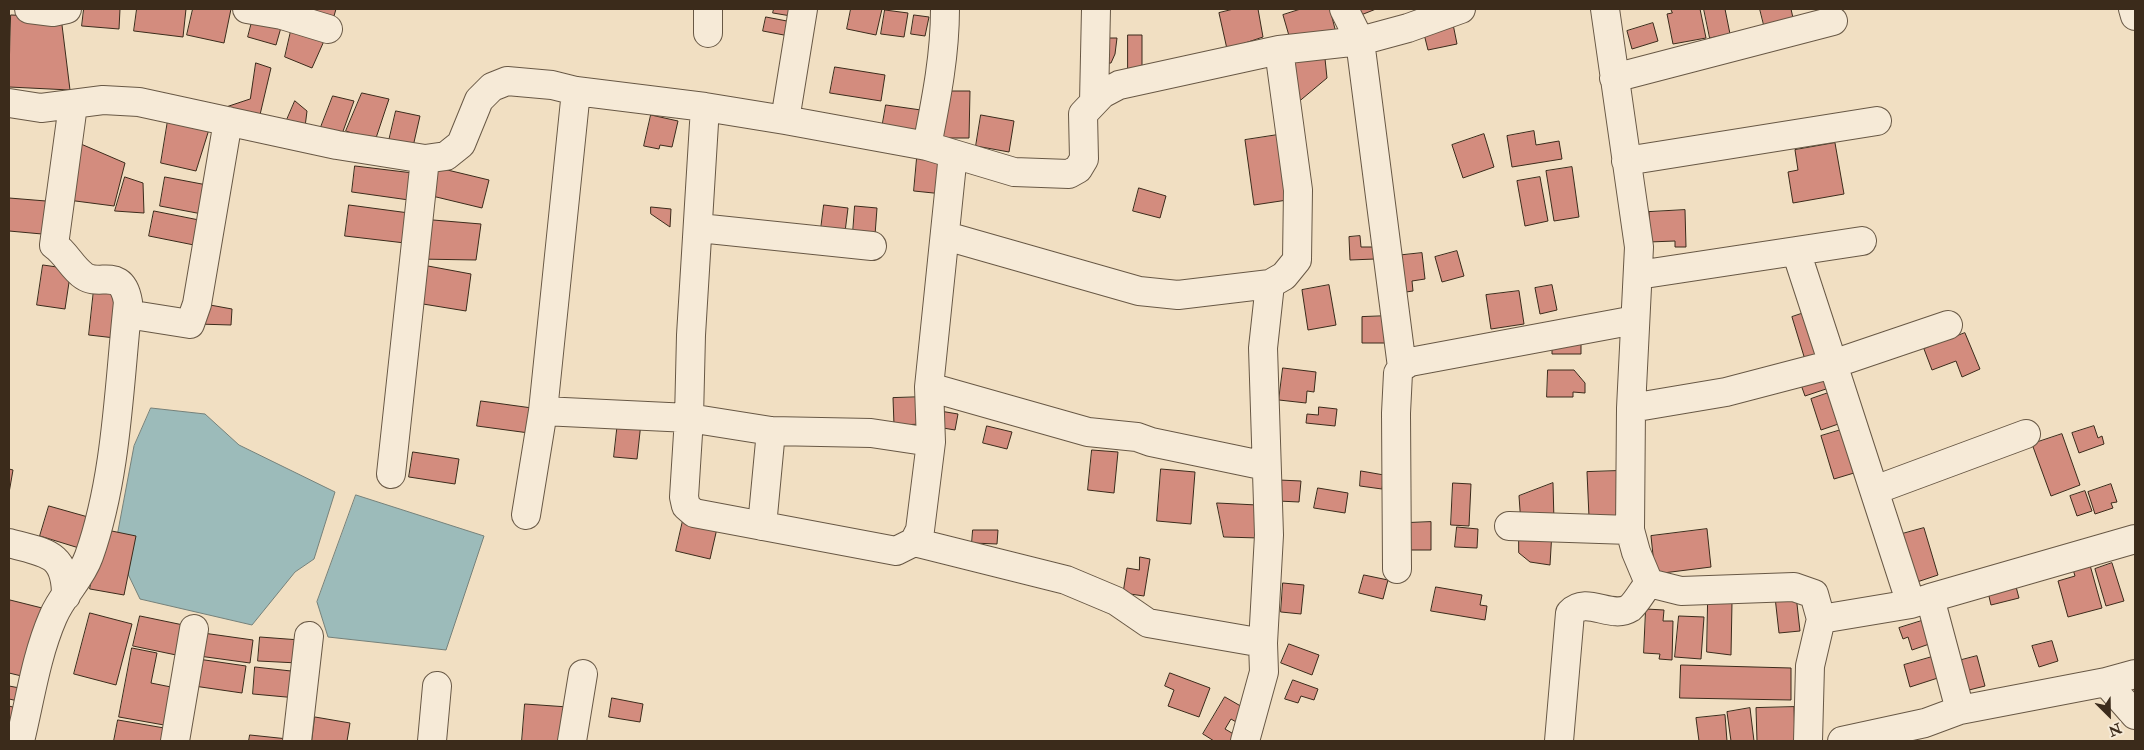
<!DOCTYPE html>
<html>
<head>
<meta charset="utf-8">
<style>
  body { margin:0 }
  #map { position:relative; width:2144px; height:750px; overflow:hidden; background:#f1dfc2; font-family:"IM FELL Double Pica",serif }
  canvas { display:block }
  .frame { position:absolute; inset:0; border:10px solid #3b2b1b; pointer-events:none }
  .north { position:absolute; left:2084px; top:690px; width:50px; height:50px; -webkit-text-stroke:4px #f6ead7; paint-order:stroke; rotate:157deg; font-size:14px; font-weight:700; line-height:20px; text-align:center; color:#3b2b1b }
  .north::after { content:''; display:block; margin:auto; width:18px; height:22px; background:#3b2b1b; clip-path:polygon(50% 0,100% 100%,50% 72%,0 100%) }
</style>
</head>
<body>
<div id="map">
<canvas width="2144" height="750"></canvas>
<div class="frame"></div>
<div class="north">N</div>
</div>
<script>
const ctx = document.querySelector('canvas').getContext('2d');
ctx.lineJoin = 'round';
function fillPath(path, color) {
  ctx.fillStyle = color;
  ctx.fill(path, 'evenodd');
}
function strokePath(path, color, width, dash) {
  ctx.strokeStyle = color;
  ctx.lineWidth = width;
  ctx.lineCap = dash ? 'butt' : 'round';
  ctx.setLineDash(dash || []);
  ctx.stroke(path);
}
const water = new Path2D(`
  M151,408L205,414L239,445L335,492L314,559L295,572L252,625L140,599L115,547L134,446Z
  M356,495L484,536L446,650L328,637L317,602Z`);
const building = new Path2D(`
  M84,9H120L119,29L82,26Z
  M137,9H186L183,37L134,31Z
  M193,9H231L224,43L187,35Z
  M304,9H336L334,16Z
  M774,9H792L791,16L773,13Z
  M851,9H882L876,35L847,29Z
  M1234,9H1258L1263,37L1227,49L1219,13Z
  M1301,9H1330L1336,33L1292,46L1283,15Z
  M1347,9H1376L1351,19Z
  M1671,9H1700L1706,38L1673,44L1667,14L1672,13Z
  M1704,9H1725L1730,34L1710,38Z
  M1760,9H1791L1793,18L1764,25Z
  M885,10L908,13L904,37L881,34Z
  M11,15L61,17L70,90L9,87Z
  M914,15L929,17L925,36L911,34Z
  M766,17L792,22L789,36L763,31Z
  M253,18L282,24L276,45L248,37Z
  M1452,19L1457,44L1428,50L1422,26Z
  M1653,23L1658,41L1632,49L1627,31Z
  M291,31L324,41L312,68L285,57Z
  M1128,35H1142V69H1128Z
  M1096,38H1117L1115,54L1111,63L1096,64Z
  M1324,49L1327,78L1296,104L1287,57Z
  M256,63L271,68L259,119L223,108L250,99Z
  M835,67L885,75L881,101L830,93Z
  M944,91H970L969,138H943Z
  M362,93L389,99L375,141L346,131Z
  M333,96L354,101L342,134L321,127Z
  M295,101L307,111L304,135L283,129Z
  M886,105L928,111L924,135L882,128Z
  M396,111L420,116L412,151L388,145Z
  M169,114L211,123L196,171L161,163Z
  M651,115L678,121L672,147L660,145L659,149L644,146Z
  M981,115L1014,121L1009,152L976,146Z
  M1534,131L1536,145L1559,141L1562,159L1512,167L1507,136Z
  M1284,134L1294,199L1254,205L1245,140Z
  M1484,134L1494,167L1463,178L1452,145Z
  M74,141L125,163L114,206L60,199Z
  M1835,143L1844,194L1793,203L1788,172L1798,170L1795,150Z
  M917,158L946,161L943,194L914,191Z
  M355,166L413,173L409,200L352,192Z
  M435,167L489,180L482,208L428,195Z
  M1572,167L1579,217L1554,221L1546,171Z
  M125,177L143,183L144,213L115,211Z
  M165,177L207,185L202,214L160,206Z
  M1540,177L1548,221L1525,226L1517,181Z
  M1139,188L1166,196L1160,218L1133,211Z
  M9,198L46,201L42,234L9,231Z
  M349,205L409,213L405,243L345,236Z
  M824,205L848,208L845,232L821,229Z
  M855,206L877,208L875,235L853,233Z
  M651,207L671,209L670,227L651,214Z
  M1685,210L1686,247H1675V241L1649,242V212Z
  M154,211L204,221L199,246L149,236Z
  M421,219L481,224L476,260L417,259Z
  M1360,236L1361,247H1375V259L1350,260L1349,237Z
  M1457,251L1464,276L1442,282L1435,257Z
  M1422,253L1425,279L1412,281L1413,291L1399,293L1394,256Z
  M43,265L71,269L65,309L37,305Z
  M428,266L471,274L466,311L423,304Z
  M1329,285L1336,325L1308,330L1302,290Z
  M1552,285L1557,310L1540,314L1535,288Z
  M94,289L120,292L115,338L89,335Z
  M1519,291L1524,324L1491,329L1486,295Z
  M199,303L232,309L231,325L197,324Z
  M1813,310L1827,357L1806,363L1792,317Z
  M1389,316V343H1362V317Z
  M1965,333L1980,369L1962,377L1956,361L1932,370L1924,349Z
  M1581,343V354H1552V344Z
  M1283,368L1316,372L1314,392L1307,391L1306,403L1279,400Z
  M1548,370H1574L1585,383V393L1573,392V397H1547Z
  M1831,372L1835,386L1805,396L1800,382Z
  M1837,390L1847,421L1821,430L1811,399Z
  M925,397L926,424L894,425L893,398Z
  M481,401L532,408L529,433L477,426Z
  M1319,407L1337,409L1335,426L1306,423L1307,414L1318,415Z
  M940,411L958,414L955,430L937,427Z
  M618,421L641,423L637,459L614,457Z
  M987,426L1012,432L1007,449L983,443Z
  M2094,426L2098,438L2102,436L2104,444L2079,453L2072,433Z
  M1851,427L1864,470L1834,479L1821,436Z
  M2062,434L2080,485L2051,496L2032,444Z
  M1092,450L1118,452L1114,493L1088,490Z
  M413,452L459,459L455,484L409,477Z
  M9,469L13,470L9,493Z
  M1161,469L1195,472L1191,524L1157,521Z
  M1361,471L1384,475L1382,489L1360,486Z
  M1617,471L1619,516L1589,517L1587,472Z
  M1279,480L1301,481L1299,502L1278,501Z
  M1453,483L1471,484L1469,526L1451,525Z
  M1553,483L1554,522L1521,524L1519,496Z
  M2111,484L2117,502L2111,503L2113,508L2095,514L2088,492Z
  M1318,488L1348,493L1345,513L1314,508Z
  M2085,491L2092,511L2077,516L2070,496Z
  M1217,503L1257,505L1259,538L1224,537Z
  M49,506L88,517L79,548L40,536Z
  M684,516L718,524L710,559L676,551Z
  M1431,522V550H1407V523Z
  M1457,527L1478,529L1477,548L1455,547Z
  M1924,528L1938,575L1917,582L1902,534Z
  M102,529L136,536L124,595L90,589Z
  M1707,529L1711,567L1655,574L1651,536Z
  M973,530H998L997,544L972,543Z
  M1519,530L1552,531L1550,565L1530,562L1519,553Z
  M1140,557L1150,559L1144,596L1123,593L1127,568L1139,570Z
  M2088,558L2102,608L2068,617L2058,581L2075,576L2071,563Z
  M2112,563L2124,601L2106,606L2095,569Z
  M1364,575L1388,580L1383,599L1359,593Z
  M2014,579L2019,598L1991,605L1987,588Z
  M1283,583L1304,585L1301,614L1281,612Z
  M1436,587L1482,595L1480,605L1487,606L1485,620L1431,611Z
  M1796,595L1800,631L1779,633L1775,597Z
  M10,600L46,609L30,678L9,673Z
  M1708,602H1732L1731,655L1707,652Z
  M1646,609L1664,610L1663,621H1673L1672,660L1659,659L1660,654L1644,653Z
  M90,613L132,624L116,685L74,674Z
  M140,616L188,626L181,656L133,646Z
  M1679,616L1704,617L1701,659L1675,657Z
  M1931,618L1938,641L1912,650L1908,637L1903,639L1899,628Z
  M203,633L253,640L250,663L199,656Z
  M260,637L300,640L298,663L258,661Z
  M2052,641L2058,661L2039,667L2032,646Z
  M1289,644L1319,655L1312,675L1281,663Z
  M132,648L157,653L151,683L171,687L164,725L119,717Z
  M1939,655L1944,676L1910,687L1904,665Z
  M1977,656L1985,686L1961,692L1954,662Z
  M198,659L246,666L242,693L194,686Z
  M1681,665L1791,668V700L1680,698Z
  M255,667L300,672L297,698L253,694Z
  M1170,673L1210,688L1199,717L1168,706L1174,690L1165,686Z
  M1293,680L1318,689L1314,700L1301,696L1298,703L1285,699Z
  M9,686L25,689L23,702L9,699Z
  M1225,697L1251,712L1243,726L1231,719L1225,729L1237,736L1234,741H1214L1203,734Z
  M612,698L643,704L640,722L609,717Z
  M525,704L568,707L565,741H522Z
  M9,706L20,709L9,741Z
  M1794,707L1795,741H1757L1756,708Z
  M1750,708L1754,741H1731L1727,712Z
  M1725,715L1727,741H1699L1696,718Z
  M315,717L350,723L347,741H312Z
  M118,720L170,729L168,741H114Z
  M250,735L288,739V741H249Z`);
const minor = new Path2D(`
  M29,9L53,12L67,9
  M247,9L282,15L328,29
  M1344,9L1360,41L1402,367
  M1605,9L1639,247L1631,408L1630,530L1636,552L1649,583L1681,591L1794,587L1814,594L1821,619L1810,666L1808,741
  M2133,9L2135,16
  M708,33V9
  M1614,78L1833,21
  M1094,102L1096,9
  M9,103L41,108L103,100L139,102L337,145L425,159L446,156L461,144L479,100L492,87L507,81L552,85L576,91L705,107L785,120L927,146L1014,172L1069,174L1078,169L1084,159L1083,114L1102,94L1119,85L1279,50L1360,41L1408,28L1461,9
  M705,107L691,335L689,418L771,431L871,433L931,442
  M785,120L803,9
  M927,146C936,100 945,56 945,9
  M1626,161L1877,121
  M699,228L872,246
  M946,236L1139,291L1178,295L1270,284
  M1796,251L1833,364L1948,325
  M1638,275L1862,241
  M127,314L190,324L197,304L228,121
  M929,387L1088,432L1137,437L1151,442L1266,466
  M1631,408L1726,392L1833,364L1911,604
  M543,411L576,91
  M391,474L425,159
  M1875,490L2026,434
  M526,515L543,411L689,418L684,497L686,506L694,513L896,551L914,542L920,530L931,442L929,387L953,154
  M762,526L771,431
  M1509,526L1630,530
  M914,542L1066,580L1116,601L1148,623L1263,643
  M9,543C45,553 66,552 66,596
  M1397,569L1396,413L1398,373L1402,367L1410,362L1635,320
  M1930,598L2135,539
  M1821,619L1911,604L1930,598L1960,710
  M2106,682L2135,715
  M20,741C30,700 36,656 53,617C62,595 81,579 89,556C117,477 119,384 128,302C122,266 100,287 84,276C72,268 66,253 54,245L73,105
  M175,741L194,629
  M297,741L309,636
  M432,741L437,686
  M572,741L583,674
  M1245,741L1264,672L1263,643L1269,535L1263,348L1270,284L1284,276L1297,260L1298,190L1279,50
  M1559,741L1570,613C1587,595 1611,620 1630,608C1637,602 1643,590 1649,583
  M1842,741L1925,723L1960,710L2106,682L2135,674`);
fillPath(water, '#9cbbba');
strokePath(water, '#75817a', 1);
fillPath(building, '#d38c7e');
strokePath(building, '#3b2b1b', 1);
strokePath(minor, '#685845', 30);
strokePath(minor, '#f6ead7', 28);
</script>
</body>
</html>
